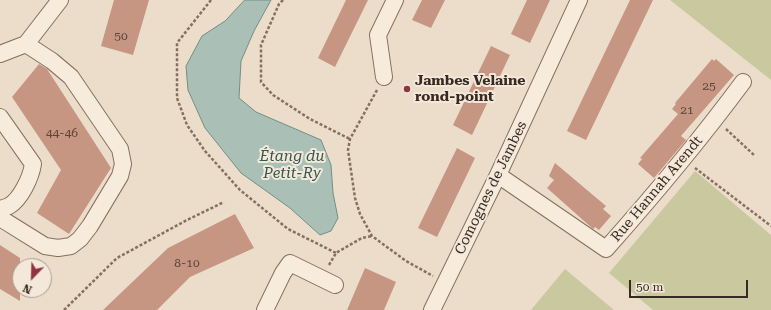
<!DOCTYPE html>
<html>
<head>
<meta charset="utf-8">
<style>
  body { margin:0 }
  #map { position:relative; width:771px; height:310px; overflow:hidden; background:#ebddca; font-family:"Roboto Serif",serif }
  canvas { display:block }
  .north { position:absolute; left:12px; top:258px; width:40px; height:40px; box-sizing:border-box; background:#f3e8d9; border:1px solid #a89c90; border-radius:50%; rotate:203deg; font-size:11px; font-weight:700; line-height:16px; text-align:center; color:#382a22 }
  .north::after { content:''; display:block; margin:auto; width:14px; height:18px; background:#913441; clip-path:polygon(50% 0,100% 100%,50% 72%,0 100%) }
  .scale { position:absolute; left:629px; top:280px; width:119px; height:18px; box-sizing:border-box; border:2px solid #382a22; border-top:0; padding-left:5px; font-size:12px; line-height:14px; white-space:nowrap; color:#382a22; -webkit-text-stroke:3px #f3e8d9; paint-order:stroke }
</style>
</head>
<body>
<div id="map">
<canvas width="771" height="310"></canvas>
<div class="north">N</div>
<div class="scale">50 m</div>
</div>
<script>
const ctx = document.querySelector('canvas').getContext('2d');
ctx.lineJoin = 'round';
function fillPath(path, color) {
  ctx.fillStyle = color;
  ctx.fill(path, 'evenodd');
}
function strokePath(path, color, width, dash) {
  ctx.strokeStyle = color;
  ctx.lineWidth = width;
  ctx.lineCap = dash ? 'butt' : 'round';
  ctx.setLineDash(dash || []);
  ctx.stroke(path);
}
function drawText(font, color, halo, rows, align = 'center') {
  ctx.font = font + ' "Roboto Serif",serif';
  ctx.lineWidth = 4;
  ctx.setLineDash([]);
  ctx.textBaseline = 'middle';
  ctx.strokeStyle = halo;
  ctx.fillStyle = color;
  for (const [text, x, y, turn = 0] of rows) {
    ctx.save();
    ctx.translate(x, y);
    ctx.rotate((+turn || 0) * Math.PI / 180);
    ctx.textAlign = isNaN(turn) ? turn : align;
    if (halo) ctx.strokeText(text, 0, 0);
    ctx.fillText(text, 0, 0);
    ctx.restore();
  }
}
const green = new Path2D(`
  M670,0H771V80Z
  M695,171L771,235V310H653L609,273Z
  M565,269L614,310H531Z`);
const water = new Path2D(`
  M245,0H271L254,31L241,61L239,98L256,112L321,140L331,165L333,193L338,218L331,231L320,235L290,208L241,173L205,128L188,90L186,66L202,36L225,21Z`);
const building = new Path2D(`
  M114,0H149L133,55L101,46Z
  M346,0H368L335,67L318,58Z
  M422,0H445L431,28L412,20Z
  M527,0H550L530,43L511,34Z
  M630,0H653L586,140L567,131Z
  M491,46L510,55L472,135L453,125Z
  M712,59L714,61L716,59L734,75L681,136L686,140L654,178L638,164L642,159L640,158L678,114L672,109L676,104L675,103Z
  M39,64L47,69L111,168L69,234L37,213L61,170L12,97Z
  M457,148L475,158L437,237L418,228Z
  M555,163L606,206L603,209L611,216L599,230L595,227L593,229L547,188L554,180L549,176Z
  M235,214L254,248L190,277L157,310H103L168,248Z
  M0,245L20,258V301L0,289Z
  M365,268L396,282L384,310H347Z`);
const path = new Path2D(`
  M211,0L177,43V98L187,125L205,151L240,190L288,229L336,253
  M283,0L279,4L261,45V82L273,95L310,119L350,139
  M377,90L350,139L348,150L355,198L360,214L372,236L406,261L433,276
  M726,129L754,155
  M695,168L771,226
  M329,265L336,253L362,238L372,236
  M64,310L117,258L187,220L224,202`);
const minor = new Path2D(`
  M0,54L26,44L60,0
  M384,77L378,35L395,0
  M0,117L33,164C31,177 21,199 9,206C7,207 3,208 0,209
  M498,175L606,249C654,195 700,140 743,82
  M0,218L45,246L58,248L71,246L80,239L90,226L120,176L123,164L120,149L71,77L52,61L26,44
  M265,310L283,273L290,263L335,285
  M432,310L498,175L579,0`);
const markers = [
  [407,89,4,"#913441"]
];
const numberNames = [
  ["50",121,36],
  ["25",709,86],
  ["21",687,110],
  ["44-46",62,133],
  ["8-10",187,263]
];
const poiNames = [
  ["Jambes Velaine",415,81],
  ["rond-point",415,97]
];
const streetNames = [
  ["Comognes de Jambes",491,188,-64],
  ["Rue Hannah Arendt",657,189,-50]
];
const waterNames = [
  ["Étang du",292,157],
  ["Petit-Ry",292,174]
];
fillPath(green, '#c9c89e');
fillPath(water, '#aac0b7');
strokePath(water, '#718e83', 1);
fillPath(building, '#c69683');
strokePath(minor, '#876f5f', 18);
strokePath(path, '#876f5f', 2.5, [3, 2]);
strokePath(minor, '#f7ebdc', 16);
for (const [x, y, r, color] of markers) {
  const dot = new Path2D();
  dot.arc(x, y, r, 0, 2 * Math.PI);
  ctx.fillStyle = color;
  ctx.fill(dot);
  strokePath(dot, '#f3e8d9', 1.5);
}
drawText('12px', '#5c453a', null, numberNames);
drawText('bold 14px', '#382a22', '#f3e8d9', poiNames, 'left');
drawText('14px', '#382a22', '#f3e8d9', streetNames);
drawText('italic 15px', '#32574f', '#f3e8d9', waterNames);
</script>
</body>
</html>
